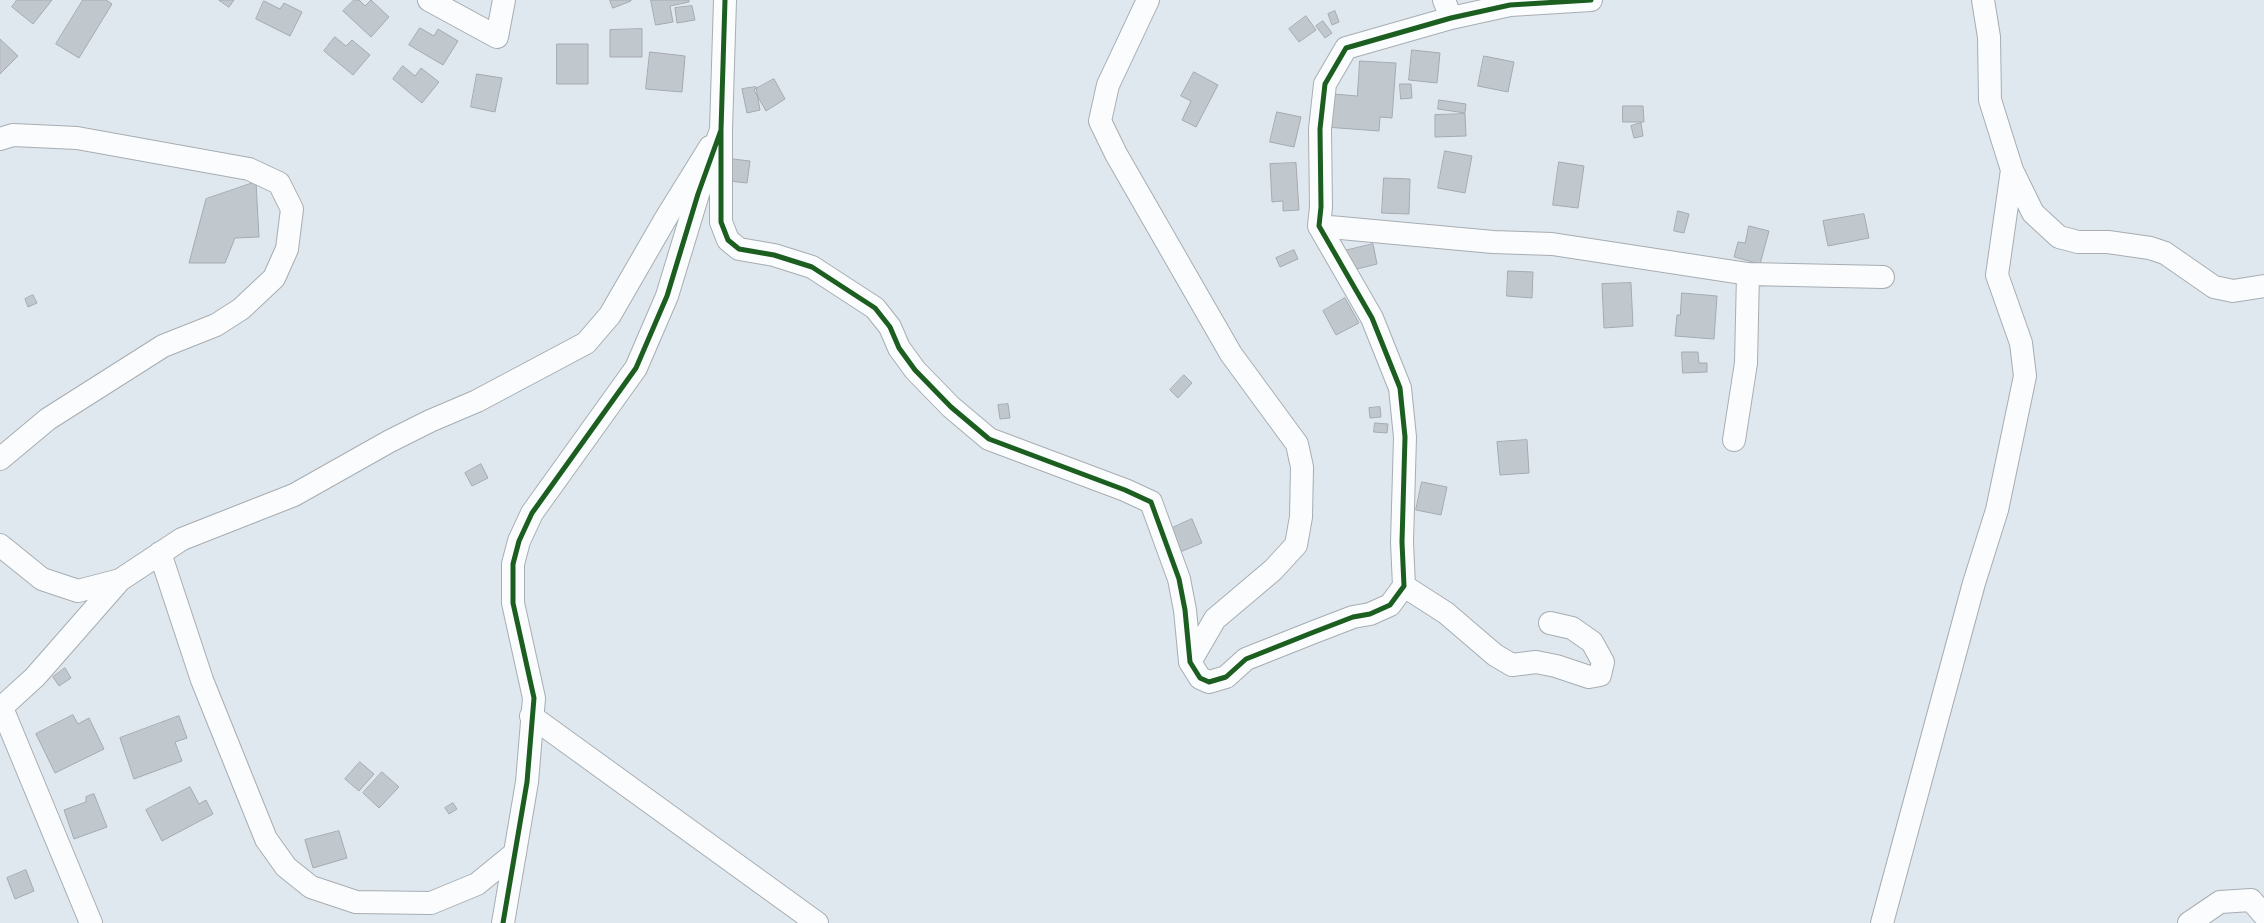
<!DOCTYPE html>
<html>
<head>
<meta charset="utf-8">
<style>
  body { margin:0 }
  canvas { display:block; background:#e0e8ef }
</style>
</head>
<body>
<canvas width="2264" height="923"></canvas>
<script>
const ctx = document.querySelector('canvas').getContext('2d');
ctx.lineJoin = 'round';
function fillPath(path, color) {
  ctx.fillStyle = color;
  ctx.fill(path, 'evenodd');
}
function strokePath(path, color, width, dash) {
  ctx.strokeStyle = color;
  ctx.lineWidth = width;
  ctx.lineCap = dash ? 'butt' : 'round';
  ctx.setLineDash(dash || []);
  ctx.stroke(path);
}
const building = new Path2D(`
  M17,0H52L33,24L12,7Z
  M83,0H106L112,4L79,58L56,44Z
  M219,0H234L229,7Z
  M354,0H359L365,6L371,0L389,17L371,37L343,11Z
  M610,0H631V1L613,8Z
  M651,0H689V2L670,6L673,22L656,25Z
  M264,1L280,9L284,3L302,12L290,36L256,19Z
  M692,6L695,20L677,23L675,8Z
  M1335,11L1339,22L1332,25L1328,14Z
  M1306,16L1316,30L1299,42L1289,29Z
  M1323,21L1332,33L1325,38L1316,26Z
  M420,28L434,36L438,29L458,41L443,65L409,45Z
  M642,29V57H610V30Z
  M335,37L346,46L352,40L370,55L353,75L324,51Z
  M0,39L18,56L0,74Z
  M557,44H588V84H557Z
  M1412,50L1440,53L1437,83L1409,80Z
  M650,52L685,56L682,92L646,89Z
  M1484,56L1514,62L1508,92L1478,86Z
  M1360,61L1396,63L1392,118L1380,117L1379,131L1325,127L1334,94L1357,96Z
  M403,66L415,76L421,68L439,82L422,103L393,79Z
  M1194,72L1218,85L1196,127L1182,120L1191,101L1181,96Z
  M477,74L502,78L495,112L471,107Z
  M774,79L785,99L766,111L754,90Z
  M1400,84H1411L1412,98L1401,99Z
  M756,87L760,110L747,113L742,89Z
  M1439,100L1466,104L1465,113L1438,109Z
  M1623,106H1643L1644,122H1623Z
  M1277,112L1301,117L1294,147L1270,142Z
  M1465,114L1466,136L1435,137V115Z
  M1641,123L1643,136L1634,138L1631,126Z
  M1445,151L1472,156L1465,193L1438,188Z
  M733,159L750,161L747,183L729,181Z
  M1559,162L1584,166L1578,208L1553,205Z
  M1296,163L1299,210L1283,211V201L1272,202L1270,164Z
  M1384,178L1410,179L1409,214L1382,213Z
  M256,182L259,237L235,238L225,263H189L206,199Z
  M1678,211L1689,214L1684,233L1674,231Z
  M1864,214L1869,238L1828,246L1823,221Z
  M1749,226L1769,231L1760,264L1734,257L1738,242L1745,243Z
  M1373,244L1377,264L1349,271L1344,251Z
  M1294,250L1298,259L1280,267L1276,258Z
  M1508,271L1533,272L1532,298L1507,296Z
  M1631,283L1633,326L1604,328L1602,284Z
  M1682,293L1717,296L1714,339L1675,336L1677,315H1680Z
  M33,295L37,303L28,307L25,299Z
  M1345,298L1359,323L1336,335L1323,311Z
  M1682,352H1698L1699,363H1707V372L1683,373Z
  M1184,375L1192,383L1178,398L1170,390Z
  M1008,404L1010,418L1000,419L998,405Z
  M1380,407L1381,417L1370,418L1369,408Z
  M1375,423L1388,424L1387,433L1374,432Z
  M1527,440L1529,473L1500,475L1497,442Z
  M481,464L488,478L472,486L465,473Z
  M1422,482L1447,487L1441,515L1416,510Z
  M1192,519L1202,543L1180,552L1170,529Z
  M65,668L71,678L59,686L53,677Z
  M73,715L78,724L89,718L104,749L55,773L36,734Z
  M179,716L187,738L175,742L182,761L134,779L120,738Z
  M360,762L374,774L359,791L345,779Z
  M382,772L399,787L379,808L363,793Z
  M190,787L199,804L206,800L213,814L162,841L146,810Z
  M94,794L107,827L74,839L64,810L86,802V797Z
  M453,803L457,809L449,814L445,808Z
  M339,831L347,858L313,868L305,840Z
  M26,870L34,891L15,899L7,878Z`);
const street = new Path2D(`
  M429,0L497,37L504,0
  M1148,0L1108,85L1100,121L1116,154L1231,354L1297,444L1302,467L1301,517L1296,545L1273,570L1215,619L1190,662
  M1444,0L1451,18
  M1983,0L1989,37L1990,100L2012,170L2033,213L2059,237L2078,242H2108L2150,248L2165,253L2214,287L2233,291L2264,286
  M721,133V222L728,240L739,249L774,255L812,267L875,308L890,327L899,348L915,370L951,407L989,439L1125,490L1151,502L1179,579L1185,610L1190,662L1200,678L1209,682L1226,677L1246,659L1314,632L1353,617L1370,614L1390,605L1404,586L1402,542L1405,437L1400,388L1372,318L1319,226L1321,207L1320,129L1325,84L1346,48L1451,18L1510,5L1591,0
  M0,139L13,135L77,138L249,169L279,183L292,209L287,249L274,278L241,309L216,325L163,346L48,419L0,459
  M1319,226L1493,242L1552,244L1748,274L1883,277
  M1734,440L1746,363L1748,274
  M0,545L42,579L78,591L120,580
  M160,553L202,680L266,839L286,867L311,887L356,902L431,903L477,884L515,853
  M1404,586L1446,613L1495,655L1512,665L1536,662L1556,666L1589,677L1600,675L1603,662L1592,642L1572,628L1550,623
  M2,708L91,923
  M0,709L35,677L120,580L182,539L294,495L390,441L430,421L477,401L586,343L610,315L666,218L710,147
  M531,716L817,923
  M1882,923L1974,583L1997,510L2025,376L2021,343L1997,275L2012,170
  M2189,923L2220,902L2251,900L2264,915`);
const secondary = new Path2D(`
  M503,923L527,782L534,698L513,603V564L519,541L532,513L636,368L667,296L698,194L721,130L725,0`);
const cycleway = new Path2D(`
  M721,130V222L728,240L739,249L774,255L812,267L875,308L890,327L899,348L915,370L951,407L989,439L1125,490L1151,502L1179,579L1185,610L1190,662L1200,678L1209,682L1226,677L1246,659L1314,632L1353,617L1370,614L1390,605L1404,586L1402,542L1405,437L1400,388L1372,318L1319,226L1321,207L1320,129L1325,84L1346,48L1451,18L1510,5L1591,0
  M503,923L527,782L534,698L513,603V564L519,541L532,513L636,368L667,296L698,194L721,130L725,0`);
fillPath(building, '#c1c8cd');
strokePath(building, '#a5aab0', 1);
strokePath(street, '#a7adb2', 24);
strokePath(secondary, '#a7adb2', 24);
strokePath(street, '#fafcfd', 22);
strokePath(secondary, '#fafcfd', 22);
strokePath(cycleway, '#1b5e20', 5);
</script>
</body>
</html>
